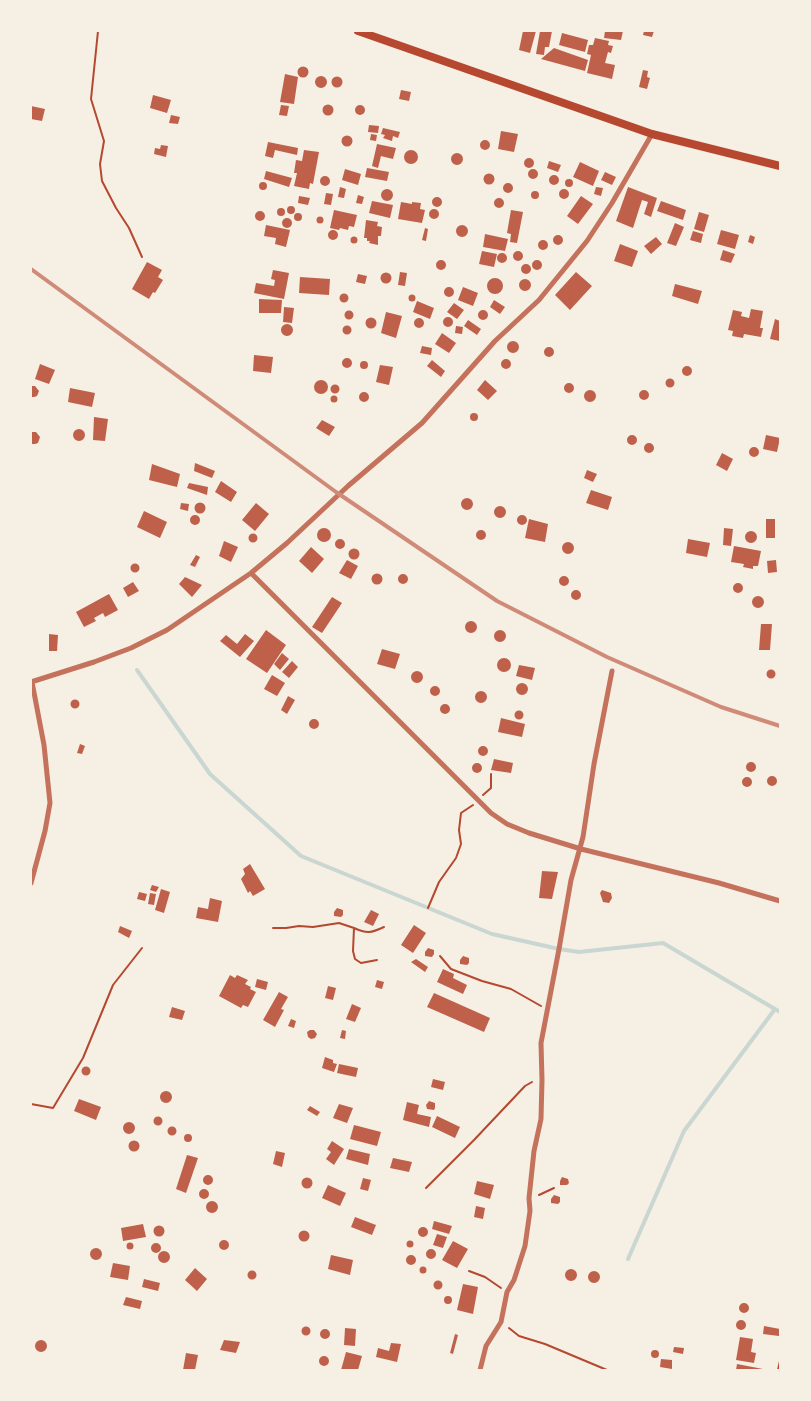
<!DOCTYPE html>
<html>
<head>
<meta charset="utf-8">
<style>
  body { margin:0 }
  #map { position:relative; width:811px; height:1401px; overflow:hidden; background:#f6efe4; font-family:"Golos Text",sans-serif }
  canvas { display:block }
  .frame { position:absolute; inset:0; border:32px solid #f6efe4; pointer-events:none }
</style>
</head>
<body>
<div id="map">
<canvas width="811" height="1401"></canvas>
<div class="frame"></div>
</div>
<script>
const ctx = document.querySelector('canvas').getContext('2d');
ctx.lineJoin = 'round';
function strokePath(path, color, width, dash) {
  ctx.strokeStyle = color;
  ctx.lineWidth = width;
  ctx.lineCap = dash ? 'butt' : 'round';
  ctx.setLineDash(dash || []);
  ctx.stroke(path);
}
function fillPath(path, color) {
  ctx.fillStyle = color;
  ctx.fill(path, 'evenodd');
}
const stream = new Path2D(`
  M137,670L210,774L301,856L492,934L559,949L579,952L663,943L780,1012
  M628,1259L684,1131L775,1009`);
const building = new Path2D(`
  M523,31H536L530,53L519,50Z
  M540,31H552L549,47H545L544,55L536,54Z
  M605,31H623L621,40L604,38Z
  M644,31H654L652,37L643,35Z
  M562,33L588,40L585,52L559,45Z
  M595,38L609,41L608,45L613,46L611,53L608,52L605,63L615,65L612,79L587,73L591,55L587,54L589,45H593Z
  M554,48L588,60L585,71L541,59Z
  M297.5 72a5.5 5.5 0 1 1 11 0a5.5 5.5 0 1 1-11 0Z
  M643,70L648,71L647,77L650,78L647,89L639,87Z
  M285,74L298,77L294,104L280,102Z
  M315 82a6 6 0 1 1 12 0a6 6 0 1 1-12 0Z
  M331.5 82a5.5 5.5 0 1 1 11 0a5.5 5.5 0 1 1-11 0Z
  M401,90L411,92L409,101L399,99Z
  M153,95L171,100L167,113L150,108Z
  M322.5 110a5.5 5.5 0 1 1 11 0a5.5 5.5 0 1 1-11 0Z
  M281,105L289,106L287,116L279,115Z
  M355 110a5 5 0 1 1 10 0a5 5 0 1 1-10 0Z
  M31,106L45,109L42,121L31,119Z
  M171,115L180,117L178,124L169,123Z
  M369,125L379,126L378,133L368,132Z
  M383,128L400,132L398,138L393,136L392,141L383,138L385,135L381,134Z
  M501,131L518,134L514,152L498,149Z
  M371,134L377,135L376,141L370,140Z
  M341.5 141a5.5 5.5 0 1 1 11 0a5.5 5.5 0 1 1-11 0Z
  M480 145a5 5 0 1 1 10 0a5 5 0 1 1-10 0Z
  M268,142L298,148L297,155L275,150L273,158L265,156Z
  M377,144L396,148L393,159L381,156L378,168L372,166Z
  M161,145L168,146L166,157L154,154L155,148L160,149Z
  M304,150L319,152L313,184L310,183L309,189L294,186L297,173H294L296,160L302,161Z
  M404 157a7 7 0 1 1 14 0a7 7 0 1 1-14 0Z
  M451 159a6 6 0 1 1 12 0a6 6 0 1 1-12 0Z
  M524 163a5 5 0 1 1 10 0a5 5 0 1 1-10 0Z
  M549,161L561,165L558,172L547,168Z
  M580,162L599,171L593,186L573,177Z
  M367,168L389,172L387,181L365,177Z
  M345,169L361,174L358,185L342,180Z
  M528 174a5 5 0 1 1 10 0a5 5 0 1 1-10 0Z
  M266,171L292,178L289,187L264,179Z
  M605,172L616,177L612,185L601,180Z
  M483.5 179a5.5 5.5 0 1 1 11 0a5.5 5.5 0 1 1-11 0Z
  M549 180a5 5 0 1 1 10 0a5 5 0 1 1-10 0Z
  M320 181a5 5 0 1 1 10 0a5 5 0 1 1-10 0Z
  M565 183a4 4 0 1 1 8 0a4 4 0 1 1-8 0Z
  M259 186a4 4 0 1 1 8 0a4 4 0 1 1-8 0Z
  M503 188a5 5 0 1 1 10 0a5 5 0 1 1-10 0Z
  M340,187L346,189L344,198L338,197Z
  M596,187L603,188L601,196L594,194Z
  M628,187L657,198L651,217L644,214L648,202L642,200L633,228L616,221Z
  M381 195a6 6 0 1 1 12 0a6 6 0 1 1-12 0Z
  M559 194a5 5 0 1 1 10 0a5 5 0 1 1-10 0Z
  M531 195a4 4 0 1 1 8 0a4 4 0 1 1-8 0Z
  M326,193L333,194L331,205L324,204Z
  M358,195L364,197L362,204L356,203Z
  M299,196L310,198L308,205L298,203Z
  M581,196L593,204L578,224L567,216Z
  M432 202a5 5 0 1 1 10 0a5 5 0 1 1-10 0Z
  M494 203a5 5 0 1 1 10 0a5 5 0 1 1-10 0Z
  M372,201L393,205L390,218L369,213Z
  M661,201L686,210L683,220L657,211Z
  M401,202L412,204V202L421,203L420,209L425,210L422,223L398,219Z
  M287 210a4 4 0 1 1 8 0a4 4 0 1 1-8 0Z
  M277 212a4 4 0 1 1 8 0a4 4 0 1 1-8 0Z
  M429 214a5 5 0 1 1 10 0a5 5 0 1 1-10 0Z
  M334,210L357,215L354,227L349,226L348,230L340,228L339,230L330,228Z
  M511,210L523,212L517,243L510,242L511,234L507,233Z
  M255 216a5 5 0 1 1 10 0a5 5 0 1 1-10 0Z
  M699,212L709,215L704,232L694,229Z
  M294 217a4 4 0 1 1 8 0a4 4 0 1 1-8 0Z
  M316.5 220a3.5 3.5 0 1 1 7 0a3.5 3.5 0 1 1-7 0Z
  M282 223a5 5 0 1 1 10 0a5 5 0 1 1-10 0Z
  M366,220L378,222L377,226L382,227L381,236H378V245L369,243L370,241H367V238H364Z
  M675,223L684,227L676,246L667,243Z
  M456 231a6 6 0 1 1 12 0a6 6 0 1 1-12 0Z
  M266,225L290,230L286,247L275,244L276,238L264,236Z
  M425,228L428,229L426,241L422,240Z
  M721,230L739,235L735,249L717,244Z
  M328 235a5 5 0 1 1 10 0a5 5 0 1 1-10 0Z
  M693,231L703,234L701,243L690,240Z
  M485,234L508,239L505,251L483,247Z
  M553 240a5 5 0 1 1 10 0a5 5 0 1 1-10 0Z
  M750,235L755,237L753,244L748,242Z
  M350.5 240a3.5 3.5 0 1 1 7 0a3.5 3.5 0 1 1-7 0Z
  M656,237L662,244L651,254L644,246Z
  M538 245a5 5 0 1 1 10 0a5 5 0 1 1-10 0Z
  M620,244L638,251L632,267L614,261Z
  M723,250L735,254L731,263L720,260Z
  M482,251L497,254L494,267L479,264Z
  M513 256a5 5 0 1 1 10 0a5 5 0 1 1-10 0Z
  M497 258a5 5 0 1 1 10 0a5 5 0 1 1-10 0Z
  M436 265a5 5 0 1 1 10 0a5 5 0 1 1-10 0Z
  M532 265a5 5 0 1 1 10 0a5 5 0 1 1-10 0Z
  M147,262L162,270L158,277L163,280L155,293L153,292L149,299L132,289Z
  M521 269a5 5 0 1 1 10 0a5 5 0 1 1-10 0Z
  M273,270L289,273L284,299L254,293L256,283L274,286L275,280L271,279Z
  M400,272L407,273L405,286L398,285Z
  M576,272L592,286L570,310L555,295Z
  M380.5 278a5.5 5.5 0 1 1 11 0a5.5 5.5 0 1 1-11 0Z
  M358,274L367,276L365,284L356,282Z
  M300,277L330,279L329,295L299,293Z
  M487 286a8 8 0 1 1 16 0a8 8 0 1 1-16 0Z
  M519 285a6 6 0 1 1 12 0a6 6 0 1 1-12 0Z
  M675,284L702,291L698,304L672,296Z
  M463,287L478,293L473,306L458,300Z
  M444 292a5 5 0 1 1 10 0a5 5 0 1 1-10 0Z
  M339.5 298a4.5 4.5 0 1 1 9 0a4.5 4.5 0 1 1-9 0Z
  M408.5 298a3.5 3.5 0 1 1 7 0a3.5 3.5 0 1 1-7 0Z
  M259,299L282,300L281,313H259Z
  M494,300L505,307L500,314L490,307Z
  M417,301L434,308L430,319L413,312Z
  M454,303L464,310L457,319L447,312Z
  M284,307L294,308L292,323L283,322Z
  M751,309L763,311L760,328H763L761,337L744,334L743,338L732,336L733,331L728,330L733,310L742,312L741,316L749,318Z
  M478 315a5 5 0 1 1 10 0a5 5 0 1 1-10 0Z
  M344.5 315a4.5 4.5 0 1 1 9 0a4.5 4.5 0 1 1-9 0Z
  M386,312L402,316L396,338L381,333Z
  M443 322a5 5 0 1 1 10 0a5 5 0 1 1-10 0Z
  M365.5 323a5.5 5.5 0 1 1 11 0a5.5 5.5 0 1 1-11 0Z
  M414 323a5 5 0 1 1 10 0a5 5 0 1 1-10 0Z
  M775,319L780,321V341L770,339Z
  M468,320L481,329L477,335L464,326Z
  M281 330a6 6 0 1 1 12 0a6 6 0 1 1-12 0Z
  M342.5 330a4.5 4.5 0 1 1 9 0a4.5 4.5 0 1 1-9 0Z
  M456,326L463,327L462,334L455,333Z
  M442,333L456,343L449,353L435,344Z
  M507 347a6 6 0 1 1 12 0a6 6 0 1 1-12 0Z
  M422,346L432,348L431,355L420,353Z
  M544 352a5 5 0 1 1 10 0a5 5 0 1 1-10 0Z
  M254,355L273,357L271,373L253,371Z
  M342 363a5 5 0 1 1 10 0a5 5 0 1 1-10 0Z
  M501 364a5 5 0 1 1 10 0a5 5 0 1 1-10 0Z
  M432,360L445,371L441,377L427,366Z
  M360 365a4 4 0 1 1 8 0a4 4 0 1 1-8 0Z
  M40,364L55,370L49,384L35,379Z
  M380,365L393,367L389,385L376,382Z
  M682 371a5 5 0 1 1 10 0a5 5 0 1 1-10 0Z
  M665.5 383a4.5 4.5 0 1 1 9 0a4.5 4.5 0 1 1-9 0Z
  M485,380L497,391L488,400L477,390Z
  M314 387a7 7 0 1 1 14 0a7 7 0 1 1-14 0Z
  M564 388a5 5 0 1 1 10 0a5 5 0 1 1-10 0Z
  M330.5 389a4.5 4.5 0 1 1 9 0a4.5 4.5 0 1 1-9 0Z
  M31,386H35L39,391L37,396L34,397H31Z
  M70,388L95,393L92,407L68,402Z
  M584 396a6 6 0 1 1 12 0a6 6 0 1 1-12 0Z
  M639 395a5 5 0 1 1 10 0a5 5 0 1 1-10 0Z
  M359 397a5 5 0 1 1 10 0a5 5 0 1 1-10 0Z
  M330.5 399a3.5 3.5 0 1 1 7 0a3.5 3.5 0 1 1-7 0Z
  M470 417a4 4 0 1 1 8 0a4 4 0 1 1-8 0Z
  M94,417L108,419L105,441L93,440Z
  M322,420L335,427L329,436L316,428Z
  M73 435a6 6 0 1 1 12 0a6 6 0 1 1-12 0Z
  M31,432H36L40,437L38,443L35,444H31Z
  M766,435L780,438L777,452L763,449Z
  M627 440a5 5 0 1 1 10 0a5 5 0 1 1-10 0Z
  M644 448a5 5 0 1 1 10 0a5 5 0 1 1-10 0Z
  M749 452a5 5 0 1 1 10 0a5 5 0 1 1-10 0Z
  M722,453L733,459L727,471L716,465Z
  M195,463L215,471L212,478L194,471Z
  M152,464L180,474L177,487L149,480Z
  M587,470L597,474L593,482L584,478Z
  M221,481L237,492L231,502L215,492Z
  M189,483L208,487L207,495L187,488Z
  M591,490L612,497L608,510L586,503Z
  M461 504a6 6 0 1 1 12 0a6 6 0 1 1-12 0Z
  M194.5 508a5.5 5.5 0 1 1 11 0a5.5 5.5 0 1 1-11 0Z
  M181,503L189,504L188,511L180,509Z
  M256,503L269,514L255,531L242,520Z
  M494 512a6 6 0 1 1 12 0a6 6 0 1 1-12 0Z
  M144,511L167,522L160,538L137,527Z
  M190 520a5 5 0 1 1 10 0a5 5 0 1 1-10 0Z
  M517 520a5 5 0 1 1 10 0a5 5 0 1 1-10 0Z
  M529,519L548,524L545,542L525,538Z
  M766,519H775V538H766Z
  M724,528L733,529L731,546L723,545Z
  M317 535a7 7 0 1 1 14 0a7 7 0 1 1-14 0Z
  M476 535a5 5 0 1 1 10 0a5 5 0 1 1-10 0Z
  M745 537a6 6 0 1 1 12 0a6 6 0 1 1-12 0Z
  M248.5 538a4.5 4.5 0 1 1 9 0a4.5 4.5 0 1 1-9 0Z
  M688,539L710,543L707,557L686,553Z
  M335 544a5 5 0 1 1 10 0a5 5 0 1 1-10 0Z
  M224,541L238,547L231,562L219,556Z
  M562 548a6 6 0 1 1 12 0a6 6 0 1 1-12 0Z
  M734,546L761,551L758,566H753V569L743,567L744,564L731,562Z
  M311,547L324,559L312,573L299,561Z
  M348.5 554a5.5 5.5 0 1 1 11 0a5.5 5.5 0 1 1-11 0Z
  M196,555L200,557L195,567L190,565Z
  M347,560L358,566L351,579L339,573Z
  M776,560L777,572L768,573L767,561Z
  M130.5 568a4.5 4.5 0 1 1 9 0a4.5 4.5 0 1 1-9 0Z
  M371.5 579a5.5 5.5 0 1 1 11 0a5.5 5.5 0 1 1-11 0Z
  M398 579a5 5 0 1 1 10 0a5 5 0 1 1-10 0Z
  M559 581a5 5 0 1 1 10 0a5 5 0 1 1-10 0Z
  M185,577L202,585L192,597L179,584Z
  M133,582L139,591L128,597L123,588Z
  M733 588a5 5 0 1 1 10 0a5 5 0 1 1-10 0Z
  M571 595a5 5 0 1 1 10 0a5 5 0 1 1-10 0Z
  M109,594L118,610L105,617L103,613L94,618L96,621L84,627L76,612Z
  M752 602a6 6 0 1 1 12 0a6 6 0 1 1-12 0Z
  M332,597L342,603L322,633L312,627Z
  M465 627a6 6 0 1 1 12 0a6 6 0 1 1-12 0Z
  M761,624H772L770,650H759Z
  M494 636a6 6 0 1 1 12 0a6 6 0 1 1-12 0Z
  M266,630L286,645L267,673L246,659Z
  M49,634L58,635L57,651H49Z
  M245,634L254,641L240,657L220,641L226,635L237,644Z
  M382,649L400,654L395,669L377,664Z
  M282,653L289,659L280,670L274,664Z
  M497 665a7 7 0 1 1 14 0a7 7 0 1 1-14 0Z
  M292,661L298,667L289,678L282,672Z
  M519,665L535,668L532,680L516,676Z
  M766.5 674a4.5 4.5 0 1 1 9 0a4.5 4.5 0 1 1-9 0Z
  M411 677a6 6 0 1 1 12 0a6 6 0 1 1-12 0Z
  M272,675L285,683L277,696L264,689Z
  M516 689a6 6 0 1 1 12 0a6 6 0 1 1-12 0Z
  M430 691a5 5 0 1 1 10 0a5 5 0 1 1-10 0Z
  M475 697a6 6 0 1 1 12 0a6 6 0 1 1-12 0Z
  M288,696L295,700L287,714L281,710Z
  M70.5 704a4.5 4.5 0 1 1 9 0a4.5 4.5 0 1 1-9 0Z
  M440 709a5 5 0 1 1 10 0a5 5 0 1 1-10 0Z
  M514.5 715a4.5 4.5 0 1 1 9 0a4.5 4.5 0 1 1-9 0Z
  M501,718L525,724L522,737L498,732Z
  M309 724a5 5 0 1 1 10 0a5 5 0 1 1-10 0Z
  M80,744L85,746L82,754L77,753Z
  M478 751a5 5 0 1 1 10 0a5 5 0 1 1-10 0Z
  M494,759L513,763L511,773L491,770Z
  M746 767a5 5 0 1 1 10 0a5 5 0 1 1-10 0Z
  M472 768a5 5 0 1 1 10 0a5 5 0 1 1-10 0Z
  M767 781a5 5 0 1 1 10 0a5 5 0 1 1-10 0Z
  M742 782a5 5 0 1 1 10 0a5 5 0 1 1-10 0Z
  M250,864L265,889L253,896L250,891L248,893L241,879L245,874L243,869Z
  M542,871L558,872L552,899L539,898Z
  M152,885L159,887L156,892L150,890Z
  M161,889L170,892L164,913L155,910Z
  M602,890L611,893L612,898L609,903L603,902L600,893Z
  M139,892L147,894L145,901L137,899Z
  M150,893L156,894L154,905L148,904Z
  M210,898L222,901L218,922L196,918L198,907L208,909Z
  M337,908L343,910V915L341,917L334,916V912Z
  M371,910L379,914L373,926L364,922Z
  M414,925L426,933L413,953L401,945Z
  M120,926L132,931L129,938L118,932Z
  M428,948L434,950V954L432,957L425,956V952Z
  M463,956L469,958V963L467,965L460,964V960Z
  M416,959L428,967L425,972L411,962Z
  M443,969L454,974L453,978L467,985L463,994L437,982Z
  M230,975L235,978L237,975L248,980L245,984L251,987L250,989L256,992L248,1007L243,1005L241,1008L219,996Z
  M257,979L268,982L266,990L255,987Z
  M377,980L384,982L382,989L375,987Z
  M328,986L336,988L333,1000L325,998Z
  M279,992L288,997L281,1009L284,1010L275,1027L263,1020Z
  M434,993L490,1018L484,1032L427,1007Z
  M352,1004L361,1008L355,1022L346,1019Z
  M172,1007L185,1011L182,1020L169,1017Z
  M291,1019L296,1021L294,1028L288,1026Z
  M310,1030H314L317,1034L315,1038L311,1039L308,1037L307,1032Z
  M342,1030L346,1031L345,1039L340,1038Z
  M325,1057L333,1060V1063L337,1064L334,1072L322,1068Z
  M339,1064L358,1068L356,1077L337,1073Z
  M81.5 1071a4.5 4.5 0 1 1 9 0a4.5 4.5 0 1 1-9 0Z
  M433,1079L445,1082L443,1090L431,1087Z
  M160 1097a6 6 0 1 1 12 0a6 6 0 1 1-12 0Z
  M79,1099L101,1107L96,1120L74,1111Z
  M429,1101L435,1103V1108L434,1110L427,1109L426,1105Z
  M407,1102L419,1105L417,1114L431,1117L429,1127L403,1120Z
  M339,1104L353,1108L347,1123L333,1118Z
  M310,1106L320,1112L317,1116L307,1110Z
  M437,1116L460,1127L455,1138L432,1127Z
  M153.5 1121a4.5 4.5 0 1 1 9 0a4.5 4.5 0 1 1-9 0Z
  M123 1128a6 6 0 1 1 12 0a6 6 0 1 1-12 0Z
  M354,1125L381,1132L377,1146L350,1139Z
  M167.5 1131a4.5 4.5 0 1 1 9 0a4.5 4.5 0 1 1-9 0Z
  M184 1138a4 4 0 1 1 8 0a4 4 0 1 1-8 0Z
  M128.5 1146a5.5 5.5 0 1 1 11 0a5.5 5.5 0 1 1-11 0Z
  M332,1141L344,1149L334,1165L326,1159L331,1152L327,1149Z
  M349,1149L370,1154L368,1165L346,1159Z
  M276,1151L285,1153L282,1167L273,1164Z
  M187,1155L198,1158L186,1193L176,1189Z
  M393,1158L412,1162L409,1172L390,1168Z
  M203 1180a5 5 0 1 1 10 0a5 5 0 1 1-10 0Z
  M562,1177L568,1179L569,1183L567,1185H560V1181Z
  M301.5 1183a5.5 5.5 0 1 1 11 0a5.5 5.5 0 1 1-11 0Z
  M363,1178L371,1180L368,1191L360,1189Z
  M477,1181L494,1185L490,1199L474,1194Z
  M328,1185L346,1193L340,1206L322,1198Z
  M199 1194a5 5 0 1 1 10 0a5 5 0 1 1-10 0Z
  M554,1195L560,1197V1202L558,1204L551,1203V1199Z
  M206 1207a6 6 0 1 1 12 0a6 6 0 1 1-12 0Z
  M476,1206L485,1208L483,1219L474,1217Z
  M355,1217L376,1225L372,1235L351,1227Z
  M434,1221L452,1226L449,1234L432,1229Z
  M143,1224L146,1237L123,1241L121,1228Z
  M153.5 1231a5.5 5.5 0 1 1 11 0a5.5 5.5 0 1 1-11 0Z
  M418 1232a5 5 0 1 1 10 0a5 5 0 1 1-10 0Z
  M298.5 1236a5.5 5.5 0 1 1 11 0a5.5 5.5 0 1 1-11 0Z
  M437,1234L447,1237L443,1248L433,1245Z
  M219 1245a5 5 0 1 1 10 0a5 5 0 1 1-10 0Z
  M406.5 1244a3.5 3.5 0 1 1 7 0a3.5 3.5 0 1 1-7 0Z
  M453,1241L468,1249L457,1268L442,1260Z
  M126.5 1246a3.5 3.5 0 1 1 7 0a3.5 3.5 0 1 1-7 0Z
  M151 1248a5 5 0 1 1 10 0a5 5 0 1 1-10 0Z
  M90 1254a6 6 0 1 1 12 0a6 6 0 1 1-12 0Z
  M426 1254a5 5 0 1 1 10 0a5 5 0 1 1-10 0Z
  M158 1257a6 6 0 1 1 12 0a6 6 0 1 1-12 0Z
  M406 1260a5 5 0 1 1 10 0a5 5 0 1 1-10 0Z
  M331,1255L353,1260L350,1275L328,1269Z
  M113,1263L130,1266L128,1280L110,1277Z
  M419.5 1270a3.5 3.5 0 1 1 7 0a3.5 3.5 0 1 1-7 0Z
  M195,1268L207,1279L197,1291L185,1280Z
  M565 1275a6 6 0 1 1 12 0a6 6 0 1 1-12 0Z
  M247.5 1275a4.5 4.5 0 1 1 9 0a4.5 4.5 0 1 1-9 0Z
  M588 1277a6 6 0 1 1 12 0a6 6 0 1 1-12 0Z
  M144,1279L160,1283L158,1291L142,1287Z
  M433.5 1285a4.5 4.5 0 1 1 9 0a4.5 4.5 0 1 1-9 0Z
  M463,1284L478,1287L473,1314L457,1310Z
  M444 1300a4 4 0 1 1 8 0a4 4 0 1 1-8 0Z
  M126,1297L142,1301L140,1309L123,1305Z
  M739 1308a5 5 0 1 1 10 0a5 5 0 1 1-10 0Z
  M736 1325a5 5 0 1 1 10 0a5 5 0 1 1-10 0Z
  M764,1326L780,1329L779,1336L763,1334Z
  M301.5 1331a4.5 4.5 0 1 1 9 0a4.5 4.5 0 1 1-9 0Z
  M345,1328L356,1329L355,1346L344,1345Z
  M320 1334a5 5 0 1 1 10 0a5 5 0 1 1-10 0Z
  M455,1334L458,1335L453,1354L450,1353Z
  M740,1337L753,1339L751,1352L756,1353L754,1363L736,1360Z
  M35 1346a6 6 0 1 1 12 0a6 6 0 1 1-12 0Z
  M224,1340L240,1342L236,1353L220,1350Z
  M391,1343L401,1344L397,1362L376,1357L378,1348L389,1351Z
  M674,1347L684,1348L683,1354L673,1352Z
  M651 1354a4 4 0 1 1 8 0a4 4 0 1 1-8 0Z
  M346,1352L362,1356L358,1370H341Z
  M186,1353L198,1355L195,1370H183Z
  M319 1361a5 5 0 1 1 10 0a5 5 0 1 1-10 0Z
  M661,1359L672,1360V1369L660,1367Z
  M737,1364L763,1369V1370H736Z`);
const path = new Path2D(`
  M98,31L91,99L104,141L100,164L102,181L116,208L129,228L142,257
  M483,795L491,788V774
  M428,908L439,882L456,858L461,844L459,830L461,813L473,805
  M273,928H286L299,926L313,927L339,923L354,928L353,951L355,959L361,963L377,960
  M354,928C367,934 371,933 384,927
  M440,956L451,969L482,981L511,989L541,1006
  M31,1104L53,1108L83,1058L113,985L142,948
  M426,1188L474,1140L525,1086L532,1082
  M539,1195L554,1188
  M469,1271L485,1277L501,1288
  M509,1328L519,1336L545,1344L607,1370
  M778,1370L780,1361`);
const minor = new Path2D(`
  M251,573L491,813L507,824L529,833L581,849L719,883L780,901
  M31,682L94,662L131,648L167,630L251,573L287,543L348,486L422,423L495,341L539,300L587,241L612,203L652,134
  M31,883L45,831L50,803L44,745L32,682
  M480,1370L486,1346L501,1322L507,1292L514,1280L525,1246L530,1211L529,1198L534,1151L541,1119L542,1080L541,1043L559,949L571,880L583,837L594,764L612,671`);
const primary = new Path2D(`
  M358,31L652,134L780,166`);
const rail = new Path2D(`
  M31,269L336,492L497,601L607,657L721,707L780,726`);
strokePath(stream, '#c9d6d2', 4);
fillPath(building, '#bf614a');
strokePath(path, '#b5482f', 2);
strokePath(minor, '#c5725c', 5);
strokePath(primary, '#b5482f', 8);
strokePath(rail, '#cf8b77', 4);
</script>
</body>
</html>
